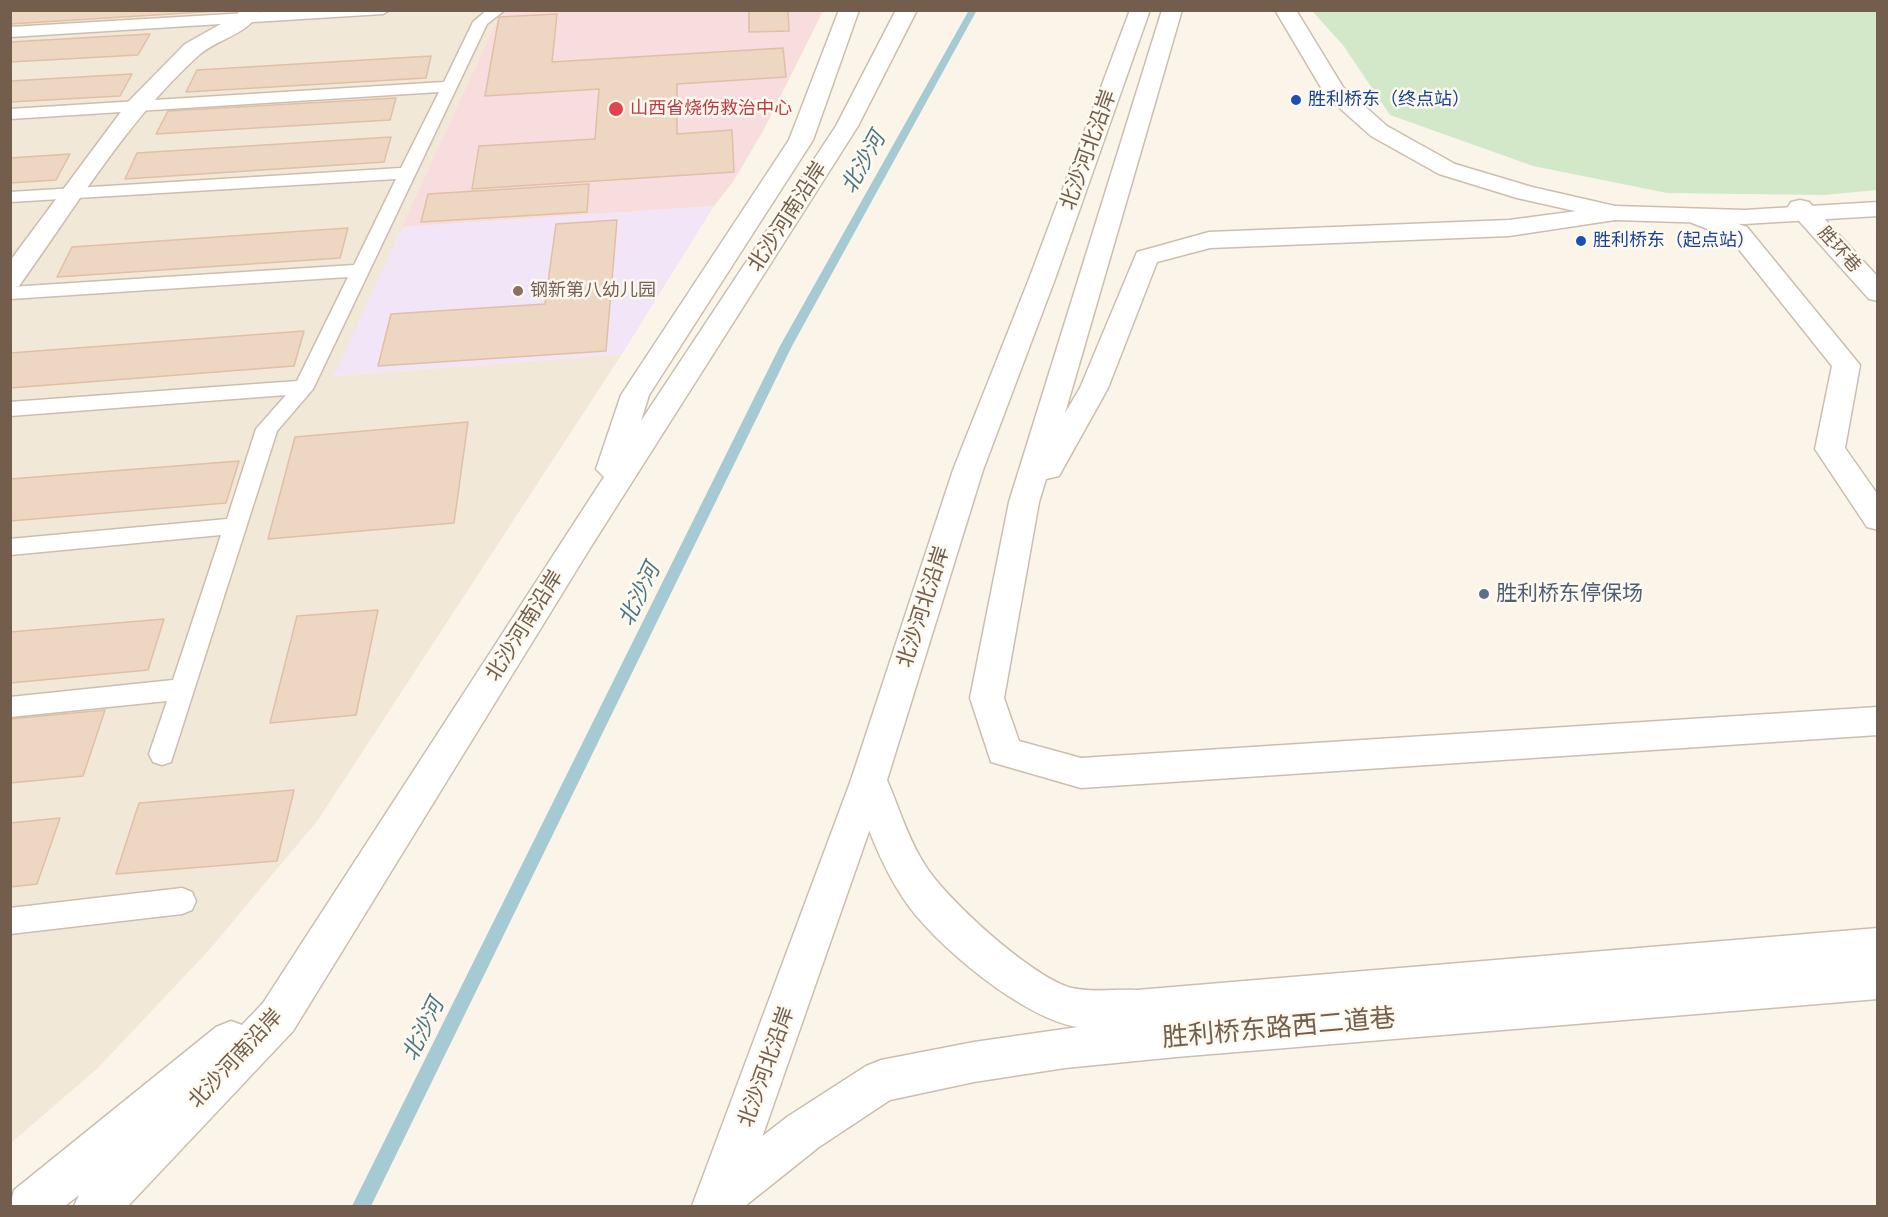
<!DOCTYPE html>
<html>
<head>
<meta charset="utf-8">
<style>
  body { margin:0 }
  #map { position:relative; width:1888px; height:1217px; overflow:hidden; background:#fbf5e9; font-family:Arial,sans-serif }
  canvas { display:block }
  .frame { position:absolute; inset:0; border:12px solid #735e4e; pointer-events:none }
</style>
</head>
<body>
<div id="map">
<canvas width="1888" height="1217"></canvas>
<div class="frame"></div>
</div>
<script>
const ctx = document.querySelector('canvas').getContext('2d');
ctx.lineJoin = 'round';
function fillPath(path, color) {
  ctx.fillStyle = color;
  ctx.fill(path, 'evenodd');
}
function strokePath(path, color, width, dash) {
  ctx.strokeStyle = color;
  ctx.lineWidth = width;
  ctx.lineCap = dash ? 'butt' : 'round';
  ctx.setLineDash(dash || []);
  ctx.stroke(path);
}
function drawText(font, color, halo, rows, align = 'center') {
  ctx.font = font + ' Arial,"Noto Sans SC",sans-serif';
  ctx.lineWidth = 5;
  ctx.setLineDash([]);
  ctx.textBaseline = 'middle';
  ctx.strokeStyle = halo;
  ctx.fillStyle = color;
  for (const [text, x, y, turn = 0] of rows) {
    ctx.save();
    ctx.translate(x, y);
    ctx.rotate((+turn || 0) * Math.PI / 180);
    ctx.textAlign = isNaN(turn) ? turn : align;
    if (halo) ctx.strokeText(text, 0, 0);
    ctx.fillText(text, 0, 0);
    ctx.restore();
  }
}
const residential = new Path2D(`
  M11,11H520H509L334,376L622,354L318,820L210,949L98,1068L11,1143Z`);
const education = new Path2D(`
  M714,206L622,354L334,376L402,227Z`);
const medical = new Path2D(`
  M509,11L520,10L823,11L763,131L733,182L714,206L402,227L499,17Z`);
const green = new Path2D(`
  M1312,11H1877V190L1824,195L1667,193L1533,166L1390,115L1343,45Z`);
const stream = new Path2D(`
  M969,10H977L792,346L371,1206H352L780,346Z`);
const building = new Path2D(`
  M10,10H235L10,24Z
  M749,10H788L789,31L749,32Z
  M557,14L552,62L783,48L786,77L677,84V134L732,130L734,172L472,189L479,146L595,139L599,89L485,96L499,17Z
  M150,34L138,55L10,62V42Z
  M431,56L426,78L186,92L197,70Z
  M132,74L120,96L10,102V81Z
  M396,98L390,120L156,134L168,111Z
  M391,137L384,162L125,179L137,153Z
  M70,154L56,180L10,183V158Z
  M589,184L587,212L421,222L428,194Z
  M617,220L606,351L378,366L391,314L545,304L556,224Z
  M348,228L340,258L57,277L72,247Z
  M304,331L294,366L10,388V353Z
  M468,422L454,523L268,539L295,437Z
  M239,461L226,503L10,521V479Z
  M378,610L356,715L270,723L297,616Z
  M164,619L148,670L10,683V632Z
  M105,710L83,776L10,783V719Z
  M294,790L277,861L116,874L139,803Z
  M60,818L37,884L10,887V823Z`);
const service = new Path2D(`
  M298,10H390L383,14L10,37V27Z
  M487,10H505L487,24L313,389L277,431L171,762L162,765L153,762L149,754L167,701L10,717V697L173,680L221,535L10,555V539L227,519L256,429L286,395L10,416V402L297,381L348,277L10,299V287L354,265L396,179L10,202V192L401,168L439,92L10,119V109L444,82L473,22Z
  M182,888L192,892L196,901L192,910L182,914L10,934V908Z`);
const minor = new Path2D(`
  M240,10H260C249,35 218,38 199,55C127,120 75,208 19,286L10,288V261L129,101L185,44L237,15Z
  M1162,10H1182L1065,413L1080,388L1137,252L1209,232L1509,220L1615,206L1624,208L1627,213L1624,218L1615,220L1509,236L1210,248L1157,262L1108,388L1059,476L1046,479L1039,502L1004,698L1019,741L1081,758L1878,707V735L1081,788L991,762L970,698L1009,502Z
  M1800,200L1809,202L1878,277V301L1869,299L1791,212L1788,207L1791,202Z
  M1701,211L1747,227L1860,365L1845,448L1878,495V530L1867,527L1815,449L1832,366L1729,237L1692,223L1689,218L1692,213Z
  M869,765L882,769C897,800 905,833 923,862C944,898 1029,974 1068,987C1089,993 1115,989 1137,990L1878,928V999L1176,1057L1065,1068L974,1082L890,1100L819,1147L745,1206H702L698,1197L705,1181L787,1117L866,1066L881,1060L974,1042L1078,1027C1025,1020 932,943 903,898C879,862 865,820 851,780L856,769Z`);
const tertiary = new Path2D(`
  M839,10H859L813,140L649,395L641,421L836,126L896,10H917L858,126L592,545L293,1031L128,1206H74L79,1195L65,1206H10L14,1190L216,1027L231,1021L242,1025L263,1003L604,477L596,469L621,395L789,140Z
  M1130,10H1150L1055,279L983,470L887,780L738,1206H692L851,780L953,470L1029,279Z
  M1275,10H1296L1343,87L1387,126L1455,164L1532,187L1615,206L1744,210L1878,202V216L1744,224L1615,220L1517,198L1439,174L1371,136L1326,96Z`);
const markers = [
  [1296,100,6,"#1a4fb4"],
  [616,109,8,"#e0444e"],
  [1581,241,6,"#1a4fb4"],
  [518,291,6,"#8d6e63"],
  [1484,594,6,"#5c6f8a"]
];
const farTransitnames = [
  ["胜利桥东（终点站）",1308,100],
  ["胜利桥东（起点站）",1593,241]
];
const farHealthnames = [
  ["山西省烧伤救治中心",630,109]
];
const farStreetnames = [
  ["胜环巷",1839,250,48]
];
const farEducationnames = [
  ["钢新第八幼儿园",530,291]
];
const streetNames = [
  ["北沙河北沿岸",1089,150,-70],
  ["北沙河南沿岸",788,217,-57],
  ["北沙河北沿岸",924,607,-72],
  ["北沙河南沿岸",525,626,-58],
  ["北沙河南沿岸",236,1059,-47],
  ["北沙河北沿岸",767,1067,-70]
];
const serviceNames = [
  ["胜利桥东停保场",1496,594]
];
const waterNames = [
  ["北沙河",864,163,-61],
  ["北沙河",640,595,-64],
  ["北沙河",424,1030,-64]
];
const nearStreetnames = [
  ["胜利桥东路西二道巷",1279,1029,-5]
];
fillPath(residential, '#f2e8d8');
fillPath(education, '#f2e5f7');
fillPath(medical, '#f8ddde');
fillPath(green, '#d3e8c8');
fillPath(stream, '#a5cad4');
fillPath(building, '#eed7c2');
strokePath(building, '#e0bfa4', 1.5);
strokePath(service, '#ccbeaf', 3);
strokePath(minor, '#ccbeaf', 3);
strokePath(tertiary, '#ccbeaf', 3);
fillPath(service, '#fff');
fillPath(minor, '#fff');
fillPath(tertiary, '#fff');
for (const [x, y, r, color] of markers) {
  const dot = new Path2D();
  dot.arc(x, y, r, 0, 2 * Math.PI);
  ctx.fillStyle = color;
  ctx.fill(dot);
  strokePath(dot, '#fef9ef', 2);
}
drawText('18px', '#164399', '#fef9ef', farTransitnames, 'left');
drawText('18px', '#be3a42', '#fef9ef', farHealthnames, 'left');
drawText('18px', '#735e4e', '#fef9ef', farStreetnames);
drawText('18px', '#785e54', '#fef9ef', farEducationnames, 'left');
drawText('21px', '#735e4e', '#fef9ef', streetNames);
drawText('21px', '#4e5e75', '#fef9ef', serviceNames, 'left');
drawText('italic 22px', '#497785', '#fef9ef', waterNames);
drawText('26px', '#735e4e', '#fef9ef', nearStreetnames);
</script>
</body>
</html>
